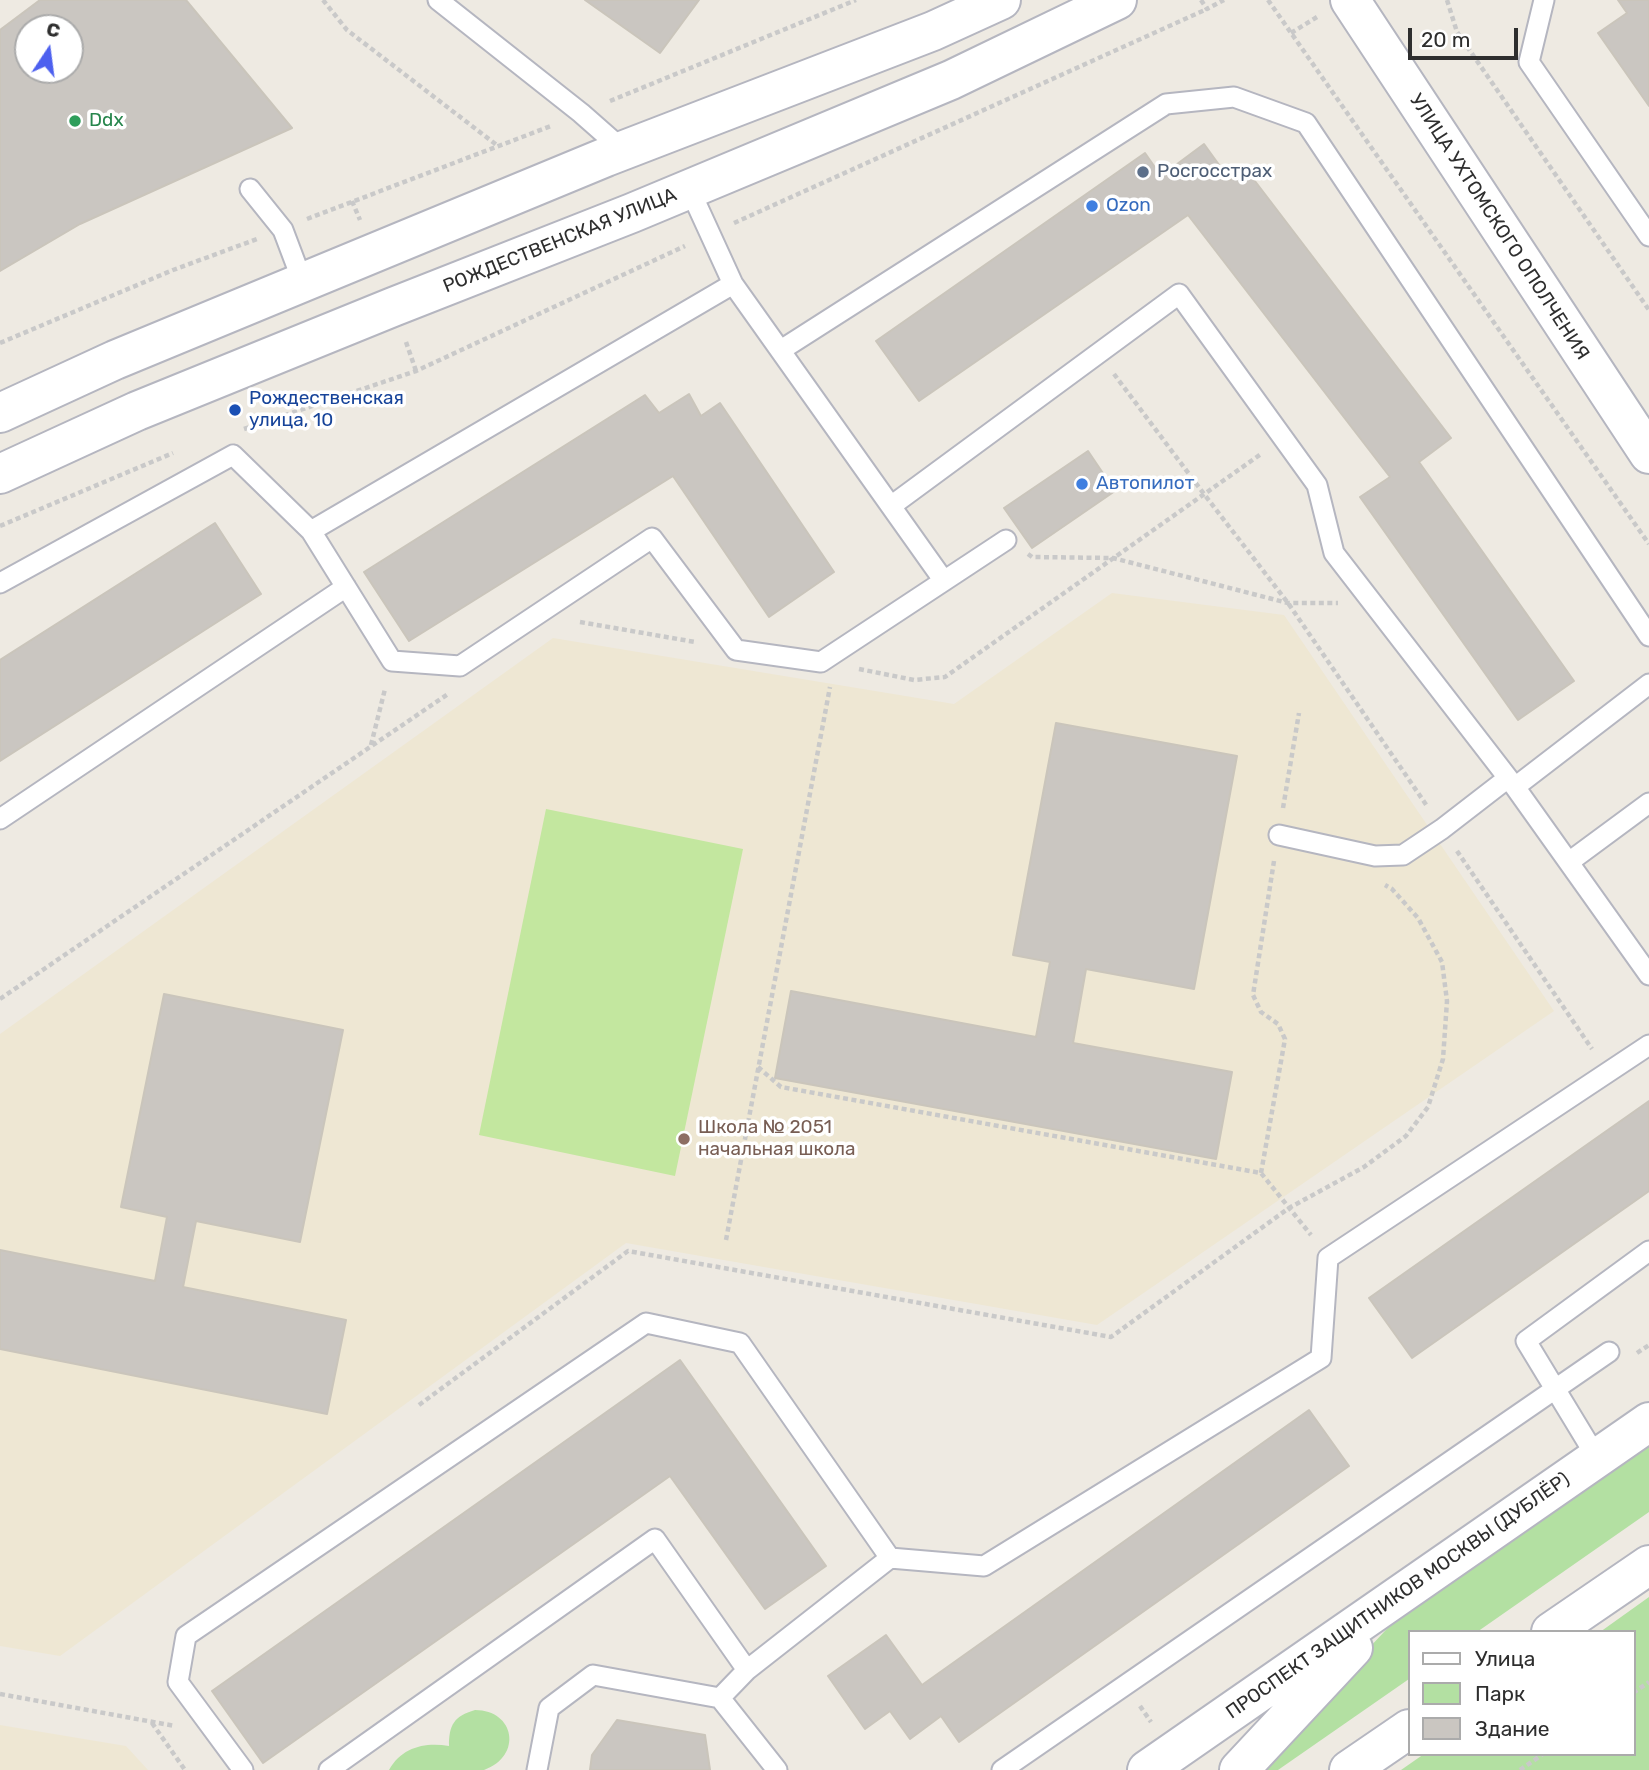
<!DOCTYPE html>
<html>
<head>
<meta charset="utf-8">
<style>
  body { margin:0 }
  #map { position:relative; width:1649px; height:1770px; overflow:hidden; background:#eeeae2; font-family:Rubik,sans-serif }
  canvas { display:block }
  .legend { position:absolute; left:1408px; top:1630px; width:228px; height:126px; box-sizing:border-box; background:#fff; border:2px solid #ababab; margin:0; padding:9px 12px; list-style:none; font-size:21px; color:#2e2e2e }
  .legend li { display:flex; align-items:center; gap:14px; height:35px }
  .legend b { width:35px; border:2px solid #ababab }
  .north { position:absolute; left:14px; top:14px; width:70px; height:70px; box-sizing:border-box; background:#fff; border:2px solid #ababab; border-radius:50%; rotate:13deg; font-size:19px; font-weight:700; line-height:28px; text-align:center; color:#2e2e2e }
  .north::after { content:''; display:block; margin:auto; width:24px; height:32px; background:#4d60ef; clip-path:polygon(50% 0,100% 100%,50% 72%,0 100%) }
  .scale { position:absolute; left:1408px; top:28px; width:110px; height:32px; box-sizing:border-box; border:4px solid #2e2e2e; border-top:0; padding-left:9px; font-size:21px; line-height:24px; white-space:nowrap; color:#2e2e2e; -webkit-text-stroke:5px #fff; paint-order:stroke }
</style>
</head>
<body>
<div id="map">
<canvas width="1649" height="1770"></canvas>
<ul class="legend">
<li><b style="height:9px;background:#fff"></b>Улица</li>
<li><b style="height:19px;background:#b3e0a2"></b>Парк</li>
<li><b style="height:19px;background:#cac6c1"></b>Здание</li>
</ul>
<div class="north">С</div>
<div class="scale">20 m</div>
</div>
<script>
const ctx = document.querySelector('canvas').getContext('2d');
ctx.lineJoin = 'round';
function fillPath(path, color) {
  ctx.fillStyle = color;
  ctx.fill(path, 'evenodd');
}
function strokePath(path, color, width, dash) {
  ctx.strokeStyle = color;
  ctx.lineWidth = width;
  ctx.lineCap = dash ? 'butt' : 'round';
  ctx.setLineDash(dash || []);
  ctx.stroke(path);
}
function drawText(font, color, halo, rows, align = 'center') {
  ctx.font = font + ' Rubik,sans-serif';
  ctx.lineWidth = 7;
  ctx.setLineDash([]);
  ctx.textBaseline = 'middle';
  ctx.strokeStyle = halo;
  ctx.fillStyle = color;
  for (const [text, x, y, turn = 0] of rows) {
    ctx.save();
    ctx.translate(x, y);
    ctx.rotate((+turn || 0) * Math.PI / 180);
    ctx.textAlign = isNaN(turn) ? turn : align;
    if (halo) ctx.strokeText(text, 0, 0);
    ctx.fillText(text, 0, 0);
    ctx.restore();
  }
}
const education = new Path2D(`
  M1112,593L1284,615L1554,1011L1097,1325L626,1243L60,1656L0,1646V1034L553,638L954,704Z
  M0,1725L126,1746L148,1770H0Z`);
const green = new Path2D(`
  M1649,1438V1512L1477,1632H1409V1679L1278,1770H1255L1412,1602Z
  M1649,1597V1770H1401L1424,1754H1633V1632H1600Z
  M475,1710C515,1710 523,1756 484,1770H389C402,1747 425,1742 449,1746C449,1725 454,1716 475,1710Z`);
const pitch = new Path2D(`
  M546,809L743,849L675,1176L479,1135Z`);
const building = new Path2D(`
  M40,0H186L292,128L80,224L0,271V30ZM28,28H70V70H28Z
  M585,0H699L660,53Z
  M1618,0H1649V106L1598,33L1627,13Z
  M1204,144L1230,180L1245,168L1451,438L1419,462L1574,681L1518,720L1360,497L1390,477L1188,215L919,401L876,341L1145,153L1161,176Z
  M689,394L701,416L720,403L834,572L769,617L673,476L409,641L364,572L645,395L659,413Z
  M1088,451L1115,491L1032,548L1004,508Z
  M215,523L261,594L0,761V660Z
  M1056,723L1237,756L1194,989L1086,969L1073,1043L1232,1072L1216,1159L775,1078L791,991L1036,1037L1050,962L1013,955Z
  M164,994L343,1030L300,1242L196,1221L183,1287L346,1320L327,1414L0,1349V1250L155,1281L167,1217L121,1207Z
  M1649,1101V1191L1412,1358L1369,1298Z
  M680,1360L826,1566L765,1609L670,1476L263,1763L212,1691Z
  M1309,1410L1349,1466L959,1742L941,1716L910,1739L890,1711L865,1729L828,1676L886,1635L922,1685Z
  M617,1720L705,1735L710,1770H590L592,1755Z`);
const path = new Path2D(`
  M323,0L347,30L498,146
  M1201,0L1207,9L1224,0
  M1268,0L1649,544
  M1447,0L1457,32L1649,310
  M1291,33L1317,17
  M610,101L856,0
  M352,201L360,220
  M307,219L551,126
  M734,223L1207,9
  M406,342L416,371
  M0,343L173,270L257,239
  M1114,374L1204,494L1288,603L1427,806
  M244,429L416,371L685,246
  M0,526L173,453
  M1028,554L1032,557L1113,558L1288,603H1338
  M580,622L695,642
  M859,669L914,680L945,677L1261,454
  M371,745L385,689
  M1283,808L1299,713
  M1457,851L1592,1049
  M0,999L448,694
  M758,1067L781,1087L1261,1173L1311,1235
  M1261,1173L1285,1039L1278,1024L1261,1012L1253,995L1274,861
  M726,1240L830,687
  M1637,1353L1649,1345
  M419,1405L628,1251L1111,1337L1289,1208L1364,1167L1406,1136L1428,1107L1443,1059L1447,1001L1442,962L1418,918L1392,889L1385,885
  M1633,1693L1649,1682
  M0,1694L175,1726
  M1140,1706L1151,1722
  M152,1723L185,1770
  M1520,1770L1543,1754`);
const service = new Path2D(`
  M438,0L581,113L623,150
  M1544,0L1529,62L1649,236
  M250,189L283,230L303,283
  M690,190L733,284L311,531L392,661L460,666L652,538L736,650L821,662L1006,540
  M733,284L944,581
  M781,350L1166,104L1234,97L1306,123L1649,636
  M891,506L1179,294L1317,485L1334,553L1515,787L1649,684
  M0,583L233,455L311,531
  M1515,787L1649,975
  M0,819L346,587
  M1279,835L1375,856L1403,855L1442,829L1508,778
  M1569,862L1649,803
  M1597,1458L1526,1341L1649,1251
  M720,1698L747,1670
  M243,1770L178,1682L186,1636L646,1323L740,1343L890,1558
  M329,1770L655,1539L747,1670L890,1558L984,1566L1321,1358L1328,1258L1649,1045
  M537,1770L549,1708L593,1675L720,1698L777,1770
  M1002,1770L1609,1352`);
const tertiary = new Path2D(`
  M1350,0L1649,454
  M0,413L115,360L606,157L933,31L1001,0
  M0,474L137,411L393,307L632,213L951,80L1117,0
  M1147,1770L1649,1422
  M1239,1770L1353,1648`);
const secondary = new Path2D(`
  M1551,1632L1649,1565
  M1349,1770L1409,1729`);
const markers = [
  [75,121,7,"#2e9e5b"],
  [1143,172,7,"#5c6f8a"],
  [1092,206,7,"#3f7fe0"],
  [235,410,7,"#1a4fb4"],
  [1082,484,7,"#3f7fe0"],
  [684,1139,7,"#8d6e63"]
];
const leisureNames = [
  ["Ddx",89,121]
];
const serviceNames = [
  ["Росгосстрах",1157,172]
];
const shopNames = [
  ["Ozon",1106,206],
  ["Автопилот",1096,484]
];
const streetNames = [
  ["УЛИЦА УХТОМСКОГО ОПОЛЧЕНИЯ",1499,227,57],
  ["РОЖДЕСТВЕНСКАЯ УЛИЦА",560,241,-22],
  ["ПРОСПЕКТ ЗАЩИТНИКОВ МОСКВЫ (ДУБЛЁР)",1398,1596,-35]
];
const transitNames = [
  ["Рождественская",249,399],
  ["улица, 10",249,421]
];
const educationNames = [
  ["Школа № 2051",698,1128],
  ["начальная школа",698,1150]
];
fillPath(education, '#eee7d3');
fillPath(green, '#b3e0a2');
fillPath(pitch, '#c3e79f');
fillPath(building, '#cac6c1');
strokePath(building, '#cac5bb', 2);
strokePath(service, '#b5b6c0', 23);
strokePath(tertiary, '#b5b6c0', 42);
strokePath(secondary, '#b5b6c0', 42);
strokePath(path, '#c9c9c9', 4.5, [5, 3.5]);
strokePath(service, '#fff', 19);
strokePath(tertiary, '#fff', 38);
strokePath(secondary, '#fff', 38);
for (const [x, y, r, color] of markers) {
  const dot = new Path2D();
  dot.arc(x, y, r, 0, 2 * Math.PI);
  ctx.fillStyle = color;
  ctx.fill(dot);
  strokePath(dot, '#fff', 2.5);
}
drawText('19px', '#27864d', '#fff', leisureNames, 'left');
drawText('19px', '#4e5e75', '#fff', serviceNames, 'left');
drawText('19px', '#366cbe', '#fff', shopNames, 'left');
drawText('19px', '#2e2e2e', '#fff', streetNames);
drawText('19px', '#164399', '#fff', transitNames, 'left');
drawText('19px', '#785e54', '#fff', educationNames, 'left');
</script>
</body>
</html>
